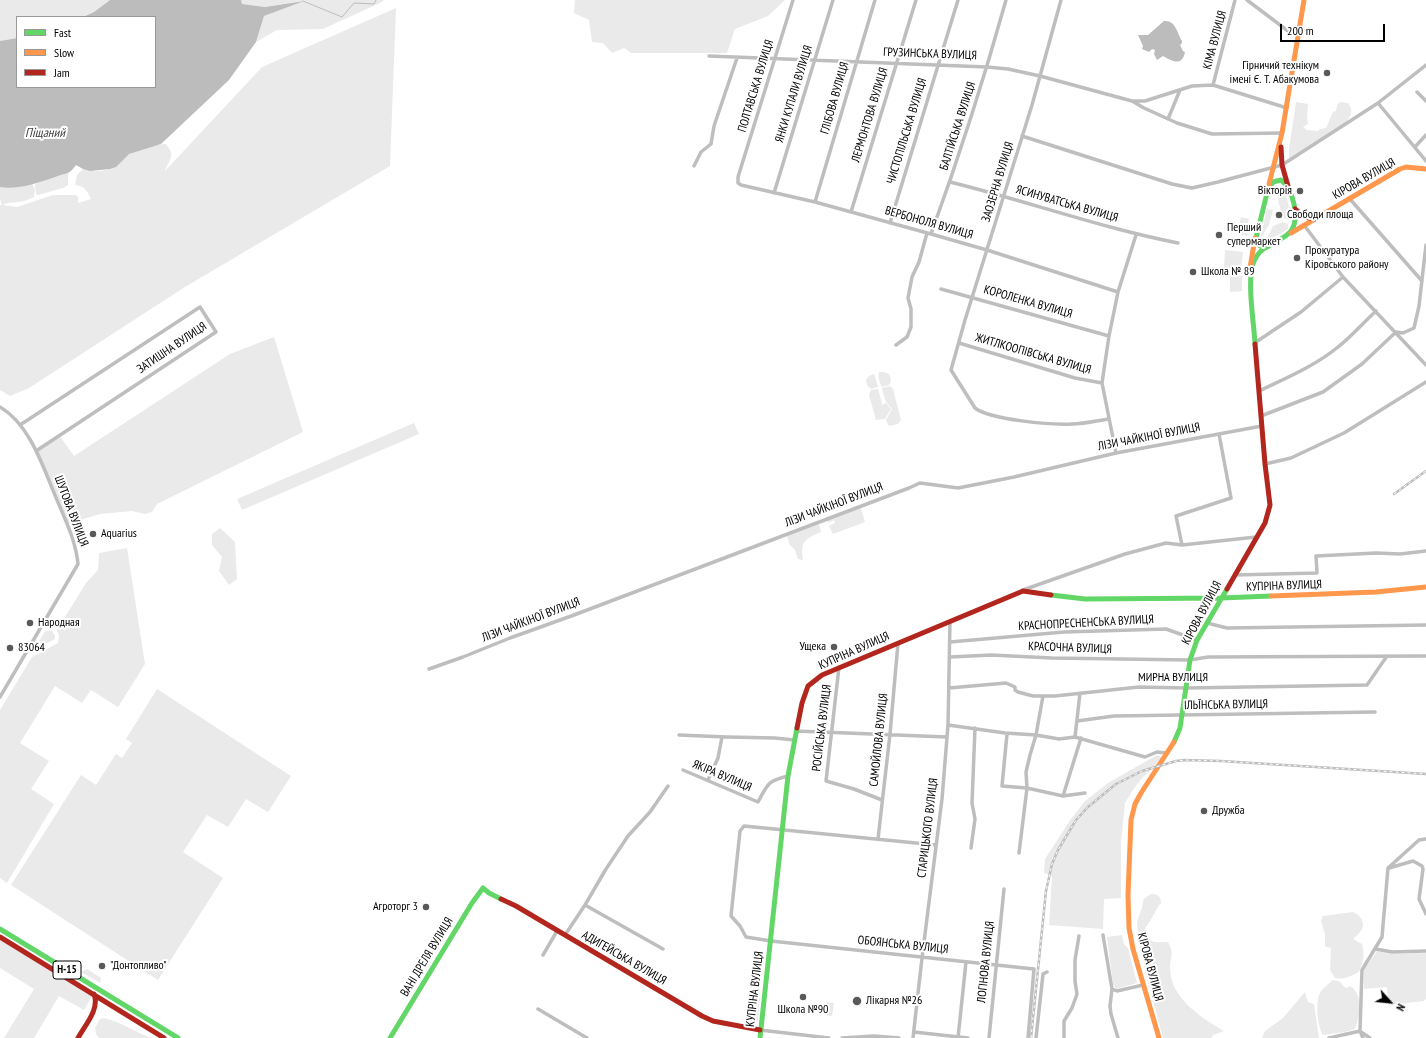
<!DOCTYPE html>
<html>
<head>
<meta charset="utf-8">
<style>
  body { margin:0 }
  #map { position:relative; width:1426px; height:1038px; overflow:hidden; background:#fff; font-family:"PT Sans Narrow",sans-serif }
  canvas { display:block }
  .legend { position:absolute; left:16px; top:16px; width:140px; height:72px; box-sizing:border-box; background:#fff; border:1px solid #999; margin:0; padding:5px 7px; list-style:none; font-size:12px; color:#000 }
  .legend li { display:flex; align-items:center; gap:8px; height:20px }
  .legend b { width:20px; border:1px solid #999 }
  .north { position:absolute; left:1370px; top:982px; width:40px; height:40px; -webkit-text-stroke:3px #fff; paint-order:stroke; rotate:117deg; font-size:11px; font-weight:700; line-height:16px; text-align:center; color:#000 }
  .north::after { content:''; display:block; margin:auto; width:14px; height:18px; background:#000; clip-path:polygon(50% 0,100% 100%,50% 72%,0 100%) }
  .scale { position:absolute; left:1280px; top:24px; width:105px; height:18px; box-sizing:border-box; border:2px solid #000; border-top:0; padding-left:5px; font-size:12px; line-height:14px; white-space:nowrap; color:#000; -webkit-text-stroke:3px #fff; paint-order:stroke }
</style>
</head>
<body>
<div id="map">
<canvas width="1426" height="1038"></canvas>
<ul class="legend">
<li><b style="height:5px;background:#63d668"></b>Fast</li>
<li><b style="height:5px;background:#ff974d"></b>Slow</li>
<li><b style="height:5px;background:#b3261e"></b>Jam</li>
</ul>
<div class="north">N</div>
<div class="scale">200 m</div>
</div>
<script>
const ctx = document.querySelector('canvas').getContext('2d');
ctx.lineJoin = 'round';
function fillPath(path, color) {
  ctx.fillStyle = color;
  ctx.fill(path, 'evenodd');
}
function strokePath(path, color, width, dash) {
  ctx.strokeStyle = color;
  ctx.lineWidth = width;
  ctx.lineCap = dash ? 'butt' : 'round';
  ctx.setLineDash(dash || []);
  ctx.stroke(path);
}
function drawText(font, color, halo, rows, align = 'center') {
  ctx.font = font + ' "PT Sans Narrow",sans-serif';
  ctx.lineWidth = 4;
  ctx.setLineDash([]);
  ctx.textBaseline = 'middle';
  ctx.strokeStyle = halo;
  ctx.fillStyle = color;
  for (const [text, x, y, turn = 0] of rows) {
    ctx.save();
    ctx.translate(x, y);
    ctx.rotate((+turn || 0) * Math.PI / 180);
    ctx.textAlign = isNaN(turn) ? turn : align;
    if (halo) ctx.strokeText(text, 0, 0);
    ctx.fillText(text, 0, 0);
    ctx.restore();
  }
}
const green = new Path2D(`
  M0,0H110L94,12L83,17H17V38L0,41Z
  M241,0H384L380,3L323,29L277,30L256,42L264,16L302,1L265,7L242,4Z
  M575,0H785L768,16L735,29L727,53H631L624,48L612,53L603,43L592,42L589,20L574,13Z
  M396,8L390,166L185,287L29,388L10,396L0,390V205H2L0,199V187H17L32,184L35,189L34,197C29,199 24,202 18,202C12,203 8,202 3,205L17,207L53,195H76L78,197V203L91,199C87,191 85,186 75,185L77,175L83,169C92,172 107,172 116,166C121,163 123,158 128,155C137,149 156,144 166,144C176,156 169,160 165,171L262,67Z
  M1296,102L1308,104L1307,117L1308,124L1303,127L1307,130L1318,131L1320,129L1326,128L1333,112L1336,111L1337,105L1340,102L1348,103C1355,112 1350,118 1343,125L1289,159V149Z
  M68,173V185L63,188L38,195L36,194L35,185L37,183Z
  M1283,186L1292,216L1289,220L1284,218C1280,207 1274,196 1283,186Z
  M1267,209L1273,210L1269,225L1260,239Z
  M1241,217L1249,219L1247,226L1250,227L1247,236L1240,234V231L1238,229Z
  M1283,222L1288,224V229L1266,242V240L1273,226Z
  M1225,250L1243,252L1241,271H1229V269L1224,268Z
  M1242,276V291L1230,292V277Z
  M274,337L303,432L157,504L152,512L145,514L132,511L100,514L67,524L36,451L59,435L74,456L230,354Z
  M879,372H884L889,374L891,381L889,385L882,387C879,383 878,376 879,372Z
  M874,374L878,386V387L871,389L867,385L866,380L869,376Z
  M890,386L893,389L901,420L898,424L889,426L886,420L892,409L886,402L882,389V388Z
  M878,389L882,403L881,405L886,403L891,409L885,419L876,420L869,395L871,390Z
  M414,423L419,434L242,510L237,499Z
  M861,508L865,522L833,534L829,526L835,523L834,520L828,523L827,520Z
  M819,524L821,532C805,539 800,541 803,560L798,559L795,550L791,546H790L787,536Z
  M220,528L235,542L237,579L229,585L219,571L222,557L212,545V534Z
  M127,548L145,664L118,707L91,690L82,703L55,686L20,743L49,761L31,789L54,804L7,883L0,878V710L32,657L58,643L59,636L57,630L86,583L98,570L99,553Z
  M46,631H52L55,636V639L38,648L36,646L44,633Z
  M157,689L291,776L268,812L246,799L228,827L207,815L183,852L223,878L158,980L11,885L81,775L96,785L116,754L122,758L132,743L126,739Z
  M1157,755L1162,757L1156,765L1142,778L1133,790L1125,803L1121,842V898L1104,899L1103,929L1049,925L1052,876L1044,873L1045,859L1071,819L1085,801L1108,783Z
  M1151,894C1157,894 1161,896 1161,903C1155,910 1152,920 1145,928C1146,944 1155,942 1168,942C1175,956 1170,956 1170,969C1171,999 1202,1018 1224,1031L1213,1035L1212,1038H1163L1144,966L1138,936L1137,922L1142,908L1143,901L1145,898Z
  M1353,912C1361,915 1367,925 1360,932C1358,935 1355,937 1353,939L1362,944C1365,954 1363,962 1359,972C1351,976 1344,980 1335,978L1330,970L1331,948L1326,947L1325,945V934L1321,921L1323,916Z
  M1122,935L1124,944L1128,948L1137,983L1116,989L1113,984L1107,937Z
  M0,940L92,996L84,1010L59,996L34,1038H4L34,989L0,968Z
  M1377,951L1392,954L1426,953V998L1424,1001L1388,1005L1387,987L1364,989V970Z
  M87,969L101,978L100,983L81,972Z
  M1333,980C1340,981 1341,982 1344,987L1347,988L1350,986C1364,995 1360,1016 1355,1029L1345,1032L1323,1035C1317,1026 1315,1000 1321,991C1324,987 1329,984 1333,980Z
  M1305,992L1308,1002L1314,1004L1319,1038H1262L1265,1031L1283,1018Z
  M754,996H758L760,998L758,1020L752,1027L748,1026C742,1017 747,1004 754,996Z
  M826,1002L834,1003L832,1016L824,1015Z
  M104,1018L117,1022L150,1038H99L96,1034L95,1028L100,1019Z`);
const water = new Path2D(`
  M110,0H241L242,4L265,7L304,1L264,16L256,42L229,80L161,144L129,154L116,167L110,169L90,171L83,169L76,165L72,170L68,173C47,179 22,191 0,187V41L17,38V87H155V17H83L94,12Z
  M1164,21C1176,20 1177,33 1182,41V43L1180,45L1183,51L1185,52C1182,67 1172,61 1163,56L1157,60L1154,54L1155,50L1152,49L1149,52L1142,49L1143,46L1138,35H1148Z`);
const stream = new Path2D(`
  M303,1L342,17L354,3L374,4L376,0`);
const street = new Path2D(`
  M793,0L738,177V183L741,185L815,202L931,234L987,250L1118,292
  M1061,0L1032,105L965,320L951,370L975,408C991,420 1051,425 1072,424C1084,424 1096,421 1109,419
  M1247,0L1288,31
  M709,56L987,67L1008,69L1040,76L1132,101L1144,108L1177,123L1212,134L1282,133
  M1213,85L1235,0
  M1417,92L1426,101
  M1133,101H1145L1192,86L1213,85L1287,108
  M1378,103L1426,161
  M1168,119L1180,90
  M1022,136L1172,184L1192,188L1218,182L1282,165L1378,103L1426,65
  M1415,147L1426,135
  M694,166L701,152L711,144L714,126L737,58
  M950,182C1027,201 1101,228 1178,243
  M774,193L833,0
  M1349,198L1422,281
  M815,202L875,0
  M851,212L916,0
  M890,223L958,0
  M1304,225L1343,277L1426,365
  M931,234C959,157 984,79 1006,0
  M941,289L1109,336
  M1256,342L1301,312L1343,277
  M959,343L1075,378L1102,383
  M896,345L907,337L911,327V309L908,298L912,277L919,262L927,233
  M1259,391C1286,378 1315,366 1338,347C1351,337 1363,323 1376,311
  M0,407C31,425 44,470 57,500C66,521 76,542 78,564L0,697
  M1261,416L1323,392L1362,364L1396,332L1403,333L1414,328L1419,306L1426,245
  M20,425L200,307L216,332L36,451
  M1116,453L1102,383L1109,336L1118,292L1136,235
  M1265,464L1291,458L1344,433L1426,382
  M1182,545L1176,516L1231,498L1219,434
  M1235,575L1317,573L1316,556L1376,553L1400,554L1426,551
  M1023,590L1125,554L1166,543L1182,545L1256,537
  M1207,623L1227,628L1426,625
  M950,642L1064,632L1166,629L1197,640
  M950,657L991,655L1052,658L1190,660L1208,657L1426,656
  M839,667L826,781L854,789L882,800
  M429,669L463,657L510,638L574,615L909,488L920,483L958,488L1014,477L1116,453L1262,426
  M949,688L1006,683L1015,687V690L1018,692L1033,696H1055L1139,687L1186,688L1367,685L1387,656
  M1077,721L1114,716L1375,712
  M948,725L1005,733L1036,735L1059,739L1075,737L1145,757L1157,752L1167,753
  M796,731L947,737
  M1007,734L1002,786L1027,788L1063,796L1085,793
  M679,735L727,737L775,738L794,740
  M1075,737L1080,693
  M683,770L758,802C768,784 767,781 788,776
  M708,780L718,758L722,737
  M1063,796L1081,738
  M878,839L890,734L898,643
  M936,845L744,826L740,831L731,916L740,926L746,937L771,941L1034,969L1028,1038
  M971,848L975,819L972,803L975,728
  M1019,853L1027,788L1026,772L1030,755L1036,735L1043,696
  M1389,868L1413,861L1422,866L1423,869L1419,899L1426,914
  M585,905L663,949
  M565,935L585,905L606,869L628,836L650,812L668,786
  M1103,935L1112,989L1110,1006L1111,1014L1118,1038
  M1376,949L1392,952L1426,951
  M543,955L557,931
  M1112,989L1117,991L1143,985
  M538,1009L587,1038
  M760,1030L829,1038
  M914,1032L968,1038
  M1361,1032L1370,1038
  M842,1038L874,1036L899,1038
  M913,1038L922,958L942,799L948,725L950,621
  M958,1038L966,962
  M989,1038L1004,889
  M1036,1038L1043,974L1047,972
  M1064,1038V1021L1072,1008L1077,994L1075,981V960L1079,936
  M1329,1038L1360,1031
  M1363,1038L1360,1031L1362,970L1382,937L1388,868L1419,840L1426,839`);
const fast = new Path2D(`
  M1255,344C1254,323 1247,283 1253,264C1263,233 1303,249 1294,204C1292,195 1289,186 1281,180L1273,182L1268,189L1256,238L1260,246L1265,248L1269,246
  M1051,595L1085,599L1221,598L1271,596
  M1174,742L1180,728L1190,660L1197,640L1227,589
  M0,929L178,1038
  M390,1038L472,903L483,888L489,893L501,899
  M760,1038L788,776L797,728`);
const slow = new Path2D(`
  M1269,184L1282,133L1304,0
  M1291,233L1400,169L1406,167L1426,169
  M1250,268L1255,238
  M1271,596L1376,592L1426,587
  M1159,1038L1133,949L1129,928L1128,895L1131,820L1135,804L1141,793L1174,742`);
const jam = new Path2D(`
  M1281,147L1282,165L1288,186
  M1295,209L1303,216L1314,219
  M1227,589L1265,523L1270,505L1265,464L1255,344
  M797,728L802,703L808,686L822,675L1023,591L1051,595
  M501,899L516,906L702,1016L713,1021L760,1030
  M0,937L164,1038
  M78,1038C85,1025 100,1009 94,994`);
const rail = new Path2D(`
  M1394,494L1426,471
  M1031,1038L1046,891L1052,864L1058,850L1076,820L1088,807L1116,784L1142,771L1176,761L1185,760L1221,761L1426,774`);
const markers = [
  [1327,73,4,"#595959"],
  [1300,191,4,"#595959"],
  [1279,215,4,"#595959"],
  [1219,235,4,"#595959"],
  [1297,258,4,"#595959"],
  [1193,272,4,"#595959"],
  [93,534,4,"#595959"],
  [30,623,4,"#595959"],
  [834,647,4,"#595959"],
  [10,648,4,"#595959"],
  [1204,811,4,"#595959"],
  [426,907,4,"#595959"],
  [102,966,4,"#595959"],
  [803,997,4,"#595959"],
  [857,1001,5,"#595959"]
];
const shields = [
  [67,970,28]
];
const shieldNames = [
  ["Н-15",67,970]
];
const streetNames = [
  ["КІМА ВУЛИЦЯ",1215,40,-75],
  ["ГРУЗИНСЬКА ВУЛИЦЯ",930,54,2],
  ["ПОЛТАВСЬКА ВУЛИЦЯ",756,86,-73],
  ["ЯНКИ КУПАЛИ ВУЛИЦЯ",794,94,-73],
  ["ГЛІБОВА ВУЛИЦЯ",835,98,-74],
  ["ЛЕРМОНТОВА ВУЛИЦЯ",870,115,-73],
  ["БАЛТІЙСЬКА ВУЛИЦЯ",958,126,-72],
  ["ЧИСТОПІЛЬСЬКА ВУЛИЦЯ",907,131,-73],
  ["КІРОВА ВУЛИЦЯ",1364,179,-30],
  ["ЗАОЗЕРНА ВУЛИЦЯ",998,182,-73],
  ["ЯСИНУВАТСЬКА ВУЛИЦЯ",1067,204,16],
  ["ВЕРБОНОЛЯ ВУЛИЦЯ",929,223,16],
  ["КОРОЛЕНКА ВУЛИЦЯ",1028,302,16],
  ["ЗАТИШНА ВУЛИЦЯ",172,348,-34],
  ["ЖИТЛКООПІВСЬКА ВУЛИЦЯ",1033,354,16],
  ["ЛІЗИ ЧАЙКІНОЇ ВУЛИЦЯ",1149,437,-11],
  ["ЛІЗИ ЧАЙКІНОЇ ВУЛИЦЯ",834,505,-21],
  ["ШУТОВА ВУЛИЦЯ",71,511,69],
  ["КУПРІНА ВУЛИЦЯ",1284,586,-2],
  ["КІРОВА ВУЛИЦЯ",1202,613,-62],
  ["ЛІЗИ ЧАЙКІНОЇ ВУЛИЦЯ",531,620,-21],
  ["КРАСНОПРЕСНЕНСЬКА ВУЛИЦЯ",1086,623,-3],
  ["КРАСОЧНА ВУЛИЦЯ",1070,648,2],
  ["КУПРІНА ВУЛИЦЯ",854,651,-24],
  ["МИРНА ВУЛИЦЯ",1173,678],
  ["ІЛЬЇНСЬКА ВУЛИЦЯ",1226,705,-1],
  ["РОСІЙСЬКА ВУЛИЦЯ",822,728,-83],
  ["САМОЙЛОВА ВУЛИЦЯ",879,740,-84],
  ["ЯКІРА ВУЛИЦЯ",722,776,23],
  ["СТАРИЦЬКОГО ВУЛИЦЯ",928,828,-83],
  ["ОБОЯНСЬКА ВУЛИЦЯ",903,945,6],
  ["ВАНІ ДРЕЛЯ ВУЛИЦЯ",427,957,-59],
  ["АДИГЕЙСЬКА ВУЛИЦЯ",624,958,30],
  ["ЛОГІНОВА ВУЛИЦЯ",986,962,-84],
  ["КІРОВА ВУЛИЦЯ",1150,967,75],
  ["КУПРІНА ВУЛИЦЯ",755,989,-83]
];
const poiNames = [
  ["Гірничий технікум",1319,66,"right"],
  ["імені Є. Т. Абакумова",1319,80,"right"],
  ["Вікторія",1292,191,"right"],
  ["Свободи площа",1287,215],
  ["Перший",1227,228],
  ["супермаркет",1227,242],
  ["Прокуратура",1305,251],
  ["Кіровського району",1305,265],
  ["Школа № 89",1201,272],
  ["Aquarius",101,534],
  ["Народная",38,623],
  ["Ущека",826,647,"right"],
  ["83064",18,648],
  ["Дружба",1212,811],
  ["Агроторг 3",418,907,"right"],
  ["\"Донтопливо\"",110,966],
  ["Лікарня №26",866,1001],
  ["Школа №90",803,1010,"center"]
];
const waterNames = [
  ["Піщаний",45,133]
];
fillPath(green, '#eaeaea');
fillPath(water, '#bcbcbc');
strokePath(stream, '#bcbcbc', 1);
strokePath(street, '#bebebe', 3.5);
strokePath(fast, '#63d668', 5);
strokePath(slow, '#ff974d', 5);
strokePath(jam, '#b3261e', 5);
strokePath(rail, '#bdbdbd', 2.5);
strokePath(rail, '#fff', 1, [3]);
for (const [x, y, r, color] of markers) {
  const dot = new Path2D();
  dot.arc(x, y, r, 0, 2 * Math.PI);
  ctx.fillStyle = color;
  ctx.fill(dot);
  strokePath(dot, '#fff', 1.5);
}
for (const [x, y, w] of shields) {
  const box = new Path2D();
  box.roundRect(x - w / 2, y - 9, w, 18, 3);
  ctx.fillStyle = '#fff';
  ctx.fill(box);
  strokePath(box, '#000', 1);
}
drawText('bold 11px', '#000', null, shieldNames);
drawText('12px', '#000', '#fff', streetNames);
drawText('12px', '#000', '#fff', poiNames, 'left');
drawText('italic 13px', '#404040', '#fff', waterNames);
</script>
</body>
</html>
